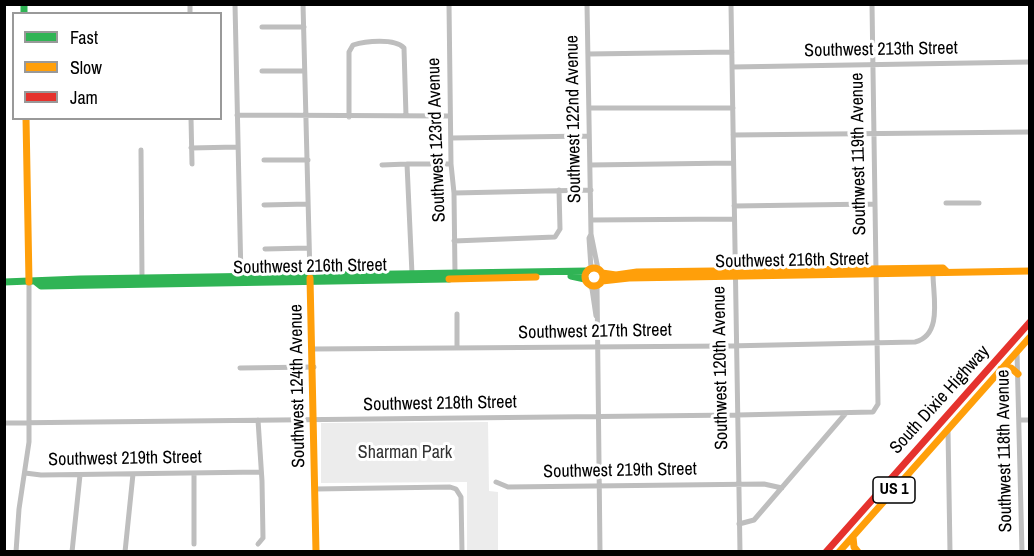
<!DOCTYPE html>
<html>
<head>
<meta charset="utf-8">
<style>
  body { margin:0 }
  #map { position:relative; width:1034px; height:556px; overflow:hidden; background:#fff; font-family:"Archivo Narrow",sans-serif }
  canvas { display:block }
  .frame { position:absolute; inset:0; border:6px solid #000; pointer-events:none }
  .legend { position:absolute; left:12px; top:12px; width:210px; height:108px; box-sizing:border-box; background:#fff; border:2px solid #999; margin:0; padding:8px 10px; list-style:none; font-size:18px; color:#000 }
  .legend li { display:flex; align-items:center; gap:12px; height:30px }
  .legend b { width:30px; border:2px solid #999 }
</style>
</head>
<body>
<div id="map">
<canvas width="1034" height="556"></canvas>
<div class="frame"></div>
<ul class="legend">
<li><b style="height:8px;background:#30b455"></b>Fast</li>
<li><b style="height:8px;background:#ff9f0a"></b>Slow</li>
<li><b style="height:8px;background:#e5322d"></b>Jam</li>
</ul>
</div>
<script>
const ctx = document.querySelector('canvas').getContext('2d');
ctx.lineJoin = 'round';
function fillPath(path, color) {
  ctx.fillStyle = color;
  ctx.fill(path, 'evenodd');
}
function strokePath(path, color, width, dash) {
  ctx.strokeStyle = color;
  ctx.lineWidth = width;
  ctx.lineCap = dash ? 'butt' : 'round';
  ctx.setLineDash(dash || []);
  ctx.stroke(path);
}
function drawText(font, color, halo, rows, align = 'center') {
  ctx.font = font + ' "Archivo Narrow",sans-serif';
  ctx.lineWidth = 6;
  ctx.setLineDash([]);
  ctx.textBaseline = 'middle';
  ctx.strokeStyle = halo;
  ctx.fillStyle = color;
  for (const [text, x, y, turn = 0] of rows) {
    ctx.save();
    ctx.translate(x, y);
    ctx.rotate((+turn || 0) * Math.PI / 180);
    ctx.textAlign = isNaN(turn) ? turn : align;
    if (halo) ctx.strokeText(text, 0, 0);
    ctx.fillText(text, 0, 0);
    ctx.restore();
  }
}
const green = new Path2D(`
  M488,422L489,491L498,492V551H467V482L321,483V423Z`);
const street = new Path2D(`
  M190,4V14
  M235,4L241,278
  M303,4L310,276
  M449,4L451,164L454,193L455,274
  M587,4L591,234L589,238L591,268
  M731,4L740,552
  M262,27H304
  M588,54L732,52
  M732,67L1030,62
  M262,71H304
  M589,108H733
  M237,115L450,116
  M349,117V52L353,45C365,41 395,38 404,48L406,116
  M191,118L192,164
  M733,135L1030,132
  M451,138L589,136
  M191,148L237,147
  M141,150L142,278
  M264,160H308
  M382,165L407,164
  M590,165L733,163
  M454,193L591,190
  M946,203H979
  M264,205L308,204
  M734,206L874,204
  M591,220L734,219
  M591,234L598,269
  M454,241L555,237L560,229L559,190
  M265,249L309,248
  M412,274L407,164H451
  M589,284L592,289L596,316
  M597,285L600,552
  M457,314V348
  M313,349L727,346L915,342C943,335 933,296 933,274
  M1017,352L1022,552
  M240,368L314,367
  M258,420L262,481L263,538L258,544
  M1019,420H1030
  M4,423L737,415L873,412L878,404L872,4
  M948,430L950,552
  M25,473L41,475L261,472
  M194,474V544
  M496,482L508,487L764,484L782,488
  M315,489L450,487L456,489L461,497L462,552
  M739,524L754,520L846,413
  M16,552L19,509L29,442V282
  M72,552L80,475
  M125,552L133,474`);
const fast = new Path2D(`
  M24,4V14
  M571,276L585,279
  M4,282L80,279L587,271
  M36,282L41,286L449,279`);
const slow = new Path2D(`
  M26,118L29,282
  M585 277a9 9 0 1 1 18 0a9 9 0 1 1-18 0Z
  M602,273L616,275L637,272L943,268L946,271
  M310,278L316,552
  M449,279L536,277
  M602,281L629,278L1030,271
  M1001,369L1011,368L1018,374
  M853,537L854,547L858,552
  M839,552L1030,337`);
const jam = new Path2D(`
  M826,552L1030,322`);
const shields = [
  [894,490,42]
];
const shieldNames = [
  ["US 1",894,490]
];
const streetNames = [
  ["Southwest 213th Street",881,50,-1],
  ["Southwest 122nd Avenue",574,119,-91],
  ["Southwest 123rd Avenue",437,140,-92],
  ["Southwest 119th Avenue",859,154,-91],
  ["Southwest 216th Street",792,261,-1],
  ["Southwest 216th Street",310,267,-1],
  ["Southwest 217th Street",595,332,-1],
  ["Southwest 120th Avenue",721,368,-91],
  ["Southwest 124th Avenue",298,386,-91],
  ["South Dixie Highway",940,400,-48],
  ["Southwest 218th Street",440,404,-1],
  ["Southwest 118th Avenue",1005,451,-91],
  ["Southwest 219th Street",125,459,-1],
  ["Southwest 219th Street",620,471,-1]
];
const parkNames = [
  ["Sharman Park",405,453]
];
fillPath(green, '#ececec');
strokePath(street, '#bebebe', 5);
strokePath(fast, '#30b455', 7);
strokePath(slow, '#ff9f0a', 7);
strokePath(jam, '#e5322d', 7);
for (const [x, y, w] of shields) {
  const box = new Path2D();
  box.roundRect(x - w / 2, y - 13, w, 26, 4.5);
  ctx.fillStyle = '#fff';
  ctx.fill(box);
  strokePath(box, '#000', 1.5);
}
drawText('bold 16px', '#000', null, shieldNames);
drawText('18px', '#000', '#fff', streetNames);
drawText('18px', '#333', '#fff', parkNames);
</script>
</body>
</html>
